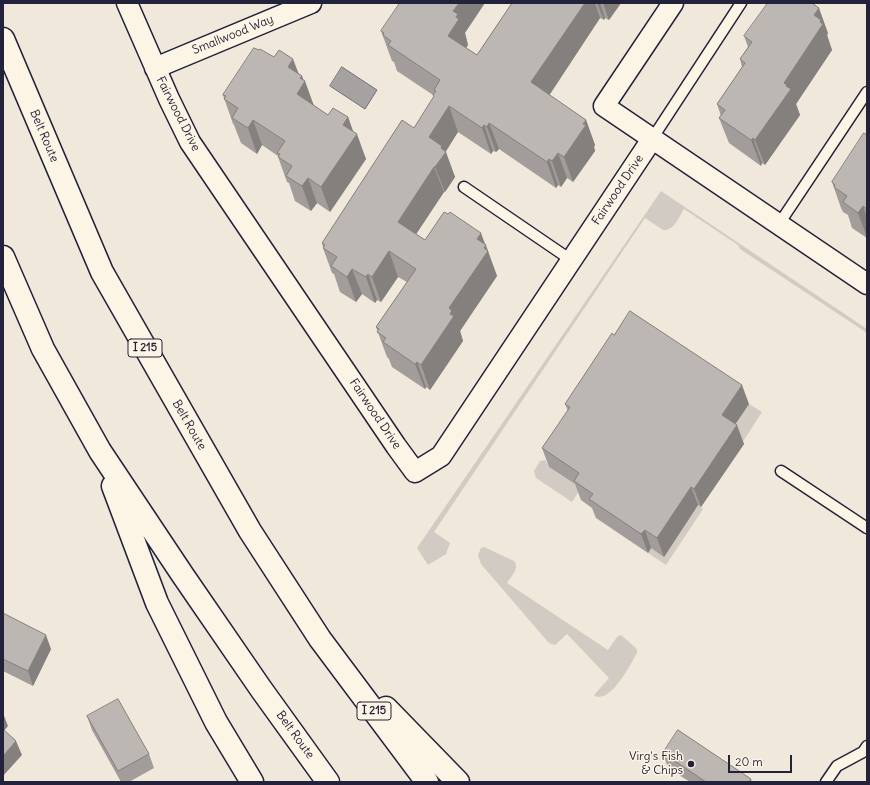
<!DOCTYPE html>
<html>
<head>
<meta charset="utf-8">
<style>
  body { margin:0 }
  #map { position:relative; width:870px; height:785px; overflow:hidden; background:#efe8db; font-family:Delius,sans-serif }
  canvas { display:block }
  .frame { position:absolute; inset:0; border:4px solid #22223b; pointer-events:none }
  .scale { position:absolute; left:728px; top:755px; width:64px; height:18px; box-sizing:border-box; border:2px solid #22223b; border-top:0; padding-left:5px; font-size:12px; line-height:14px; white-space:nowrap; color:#22223b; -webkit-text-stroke:3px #fcf5e5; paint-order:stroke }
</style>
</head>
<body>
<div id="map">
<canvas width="870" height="785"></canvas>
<div class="frame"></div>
<div class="scale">20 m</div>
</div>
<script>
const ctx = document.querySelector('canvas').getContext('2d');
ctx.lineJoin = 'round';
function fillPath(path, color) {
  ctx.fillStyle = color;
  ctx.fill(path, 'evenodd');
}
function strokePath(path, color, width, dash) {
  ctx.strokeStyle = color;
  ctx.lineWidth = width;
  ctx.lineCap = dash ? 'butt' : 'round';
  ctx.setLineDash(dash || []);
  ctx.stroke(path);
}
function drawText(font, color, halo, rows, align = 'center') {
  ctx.font = font + ' Delius,sans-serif';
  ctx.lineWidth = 3;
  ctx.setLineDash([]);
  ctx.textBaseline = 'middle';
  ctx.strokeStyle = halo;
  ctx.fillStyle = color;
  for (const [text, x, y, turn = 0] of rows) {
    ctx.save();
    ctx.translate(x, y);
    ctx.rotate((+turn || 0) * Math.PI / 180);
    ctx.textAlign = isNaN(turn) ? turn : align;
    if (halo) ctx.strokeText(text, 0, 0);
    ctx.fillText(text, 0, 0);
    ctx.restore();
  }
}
const green = new Path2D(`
  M661,191L867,329V333L740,249L738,245L684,209C679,217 674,231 663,230L645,218L434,532L450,543L446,554L428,565L417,548Z
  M749,404L762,412L742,443L729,434Z
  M545,460L549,467L581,488L572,502L536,478L534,471L540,461Z
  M698,505L703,509L666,565L648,553L651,548L664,556Z
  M484,547L514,561C520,569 511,576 507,583L608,650L617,637L621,635L636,648L637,650V653C630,665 611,703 595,696L594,695L609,678L567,634L555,645L551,644L548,642L481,564L478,555L481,548Z`);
const water = new Path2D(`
  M342,67L377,90L365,109L330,86Z`);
const service = new Path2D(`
  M652,139L741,3
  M464,187L571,260
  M779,224L867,92
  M781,471L867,528
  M826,782L837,766L863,752L867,746`);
const minor = new Path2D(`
  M127,3L169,99L190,142L396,446L415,472L441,456L652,139
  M673,3L604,106L867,284
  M155,68L311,3`);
const motorway = new Path2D(`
  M3,39L102,272L250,531L320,639L427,782
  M3,257L43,349L100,451L182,574L261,689L328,782
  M113,486L157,603L216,722L252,782
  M386,708L458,782`);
const wall = new Path2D(`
  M512,3H621L609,20L605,18L604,20L600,18L549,95L586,120L595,145L594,147L595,151L573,182L567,178L561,187L558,185L556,188L499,149L496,152L493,151L491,154L458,132L445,151L455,177L445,192H444L416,234L425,240L486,245L497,276L460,331L463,341L430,390L426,387L425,389L392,367L389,359L387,357L376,327L407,282L398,277L381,302L377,300L375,303L362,294L356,302L340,292L334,274L332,273L323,248V247L322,243L414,128L434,97L433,95L397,71L394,62L392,61L381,31L465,33L468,45L466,48L477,55Z
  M828,33L827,35L832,50L796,104L800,115L765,165L762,163L761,166L729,143L719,118L721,116L717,104L742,67L740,59L748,47L744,36Z
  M298,74L302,76L314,106L328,115L348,117L353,131L366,159L330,212L317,203L311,211L295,201L289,183L287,182L278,157V156L262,145L257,154L241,143L234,125L233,124L223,95Z
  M867,135V238L852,228L848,215L843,212L841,208L832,182Z
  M614,335L749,404L735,424L744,444L701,507L698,505L664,557L651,548L648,553L596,518L592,508L581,500L575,484L549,467L542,448L568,411L565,404Z
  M3,613L51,649L33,686L3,671Z
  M87,716L149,754L154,768L129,782H121L92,730Z
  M663,753L751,779L752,782H690L668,768Z`);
const shadedWall = new Path2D(`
  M459,3H485L465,33L468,45L457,61L448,36L453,11Z
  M585,3H595L600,18L541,108L531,82Z
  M597,3H600L605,18L604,20Z
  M603,3H621L609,20Z
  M819,8L828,33L827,35L832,50L796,104L800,115L765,165L755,140L784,83L814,15Z
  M293,59L303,85L288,67Z
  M302,76L304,83L305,81L314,106L297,94L300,78Z
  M449,106L458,132L445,153L446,152L455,177L445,192L435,167L429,137Z
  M348,117L355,137L357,134L366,159L330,212L321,187L343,125Z
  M253,120L262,145L257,154L248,128Z
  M586,120L595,145L594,147L595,151L573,182L564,157Z
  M489,123L499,149L496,152L487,127Z
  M484,125L493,151L491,154L482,128Z
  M753,138L762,163L761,166L751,140Z
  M558,153L567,178L561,187L552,161Z
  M549,159L558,185L556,188L547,162Z
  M434,167L444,192L407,248L398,222Z
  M308,178L317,203L311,211L302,186Z
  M863,206L867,217V237L858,213Z
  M481,233L497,276L460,331L463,341L430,390L421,365L449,308L477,239Z
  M389,251L398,277L381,302L372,277Z
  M352,269L362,294L356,302L347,277Z
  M368,274L377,300L375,303L366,277Z
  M417,362L426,387L425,389L415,364Z
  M742,385L749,404L729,434L722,415Z
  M737,425L744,444L701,507L694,489Z
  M691,487L698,505L664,557L657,538Z
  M645,530L651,548L648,553L641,534Z
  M46,635L51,649L33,686L28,671Z
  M3,713L8,726L3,732Z
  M16,741L22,755L3,776V756Z`);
const building = new Path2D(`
  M400,3H459L453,11L458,14L456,17L459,19L448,36L477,55L512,3H585L531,82L586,120L583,124L586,125L564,157L558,153L552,161L549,159L547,162L489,123L487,127L484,125L482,128L449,106L429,137L442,146L441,148L446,152L435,167H434L398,222L425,240L444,212L448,214L450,212L481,233L477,239L486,245L484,248L488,251L449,308L452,311L450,314L454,316L421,365L417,362L415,364L383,342L386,338L377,332L379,329L376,327L416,269L389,251L372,277L368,274L366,277L352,269L347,277L331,266L337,257L323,248L325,245L322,243L402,120L414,128L434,96L433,95L436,91L434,90L440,80L388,45L391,41L383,35L384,33L381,31Z
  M768,3H812L819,8L814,15L821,20L820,22L823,24L784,83L787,85L786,86L791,89L755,140L753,138L751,140L719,118L725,110L717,104L745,63L740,59L752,42L744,36Z
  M254,48L259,50L260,49L274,57L279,50L293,59L288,67L302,76L300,78L305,81L297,94L328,115L333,108L348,117L343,125L357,134L321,187L308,178L302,186L286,176L292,166L278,157L280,154L277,153L285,141L253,120L248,128L232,118L238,108L224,99L226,96L223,95Z
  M864,133L867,135V209L863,206L858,213L843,202L847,196L834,187L835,185L832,182Z
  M630,311L742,385L722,415L737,425L694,489L691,487L657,538L645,530L641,534L589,499L593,494L574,481L579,473L542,448L570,407L565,404L612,333L614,335Z
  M3,613L46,635L28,671L3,659Z
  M118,699L149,754L118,771L87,716Z
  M3,729L16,741L3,756Z
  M678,730L751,779L749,782H706L663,753Z`);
const markers = [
  [691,764,4,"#22223b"]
];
const shields = [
  [145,348,34],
  [374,711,34]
];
const shieldNames = [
  ["I 215",145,348],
  ["I 215",374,711]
];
const streetNames = [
  ["Smallwood Way",233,35,-22],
  ["Fairwood Drive",178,114,63],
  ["Belt Route",44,136,67],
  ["Fairwood Drive",618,190,-56],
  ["Fairwood Drive",375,414,56],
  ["Belt Route",189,425,60],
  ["Belt Route",295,735,54]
];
const poiNames = [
  ["Virg's Fish",683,757],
  ["& Chips",683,771]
];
fillPath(green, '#d1cbc3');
fillPath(water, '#a6a2a2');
strokePath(water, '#716f79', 1);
strokePath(service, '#22223b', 13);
strokePath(minor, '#22223b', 23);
strokePath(motorway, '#22223b', 25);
strokePath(service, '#fcf5e5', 10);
strokePath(minor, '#fcf5e5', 20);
strokePath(motorway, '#fcf5e5', 22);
fillPath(wall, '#a29d9a');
fillPath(shadedWall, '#84807d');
fillPath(building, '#bcb7b3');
strokePath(building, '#84807d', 1);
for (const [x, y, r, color] of markers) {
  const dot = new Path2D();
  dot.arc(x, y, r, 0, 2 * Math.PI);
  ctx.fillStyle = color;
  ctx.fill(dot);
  strokePath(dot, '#fcf5e5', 1.5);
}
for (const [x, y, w] of shields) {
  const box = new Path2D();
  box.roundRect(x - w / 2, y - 9, w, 18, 3);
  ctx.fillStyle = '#fcf5e5';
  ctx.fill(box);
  strokePath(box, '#22223b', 1);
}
drawText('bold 11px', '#22223b', null, shieldNames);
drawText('12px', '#22223b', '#fcf5e5', streetNames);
drawText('12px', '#22223b', '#fcf5e5', poiNames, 'right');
</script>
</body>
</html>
